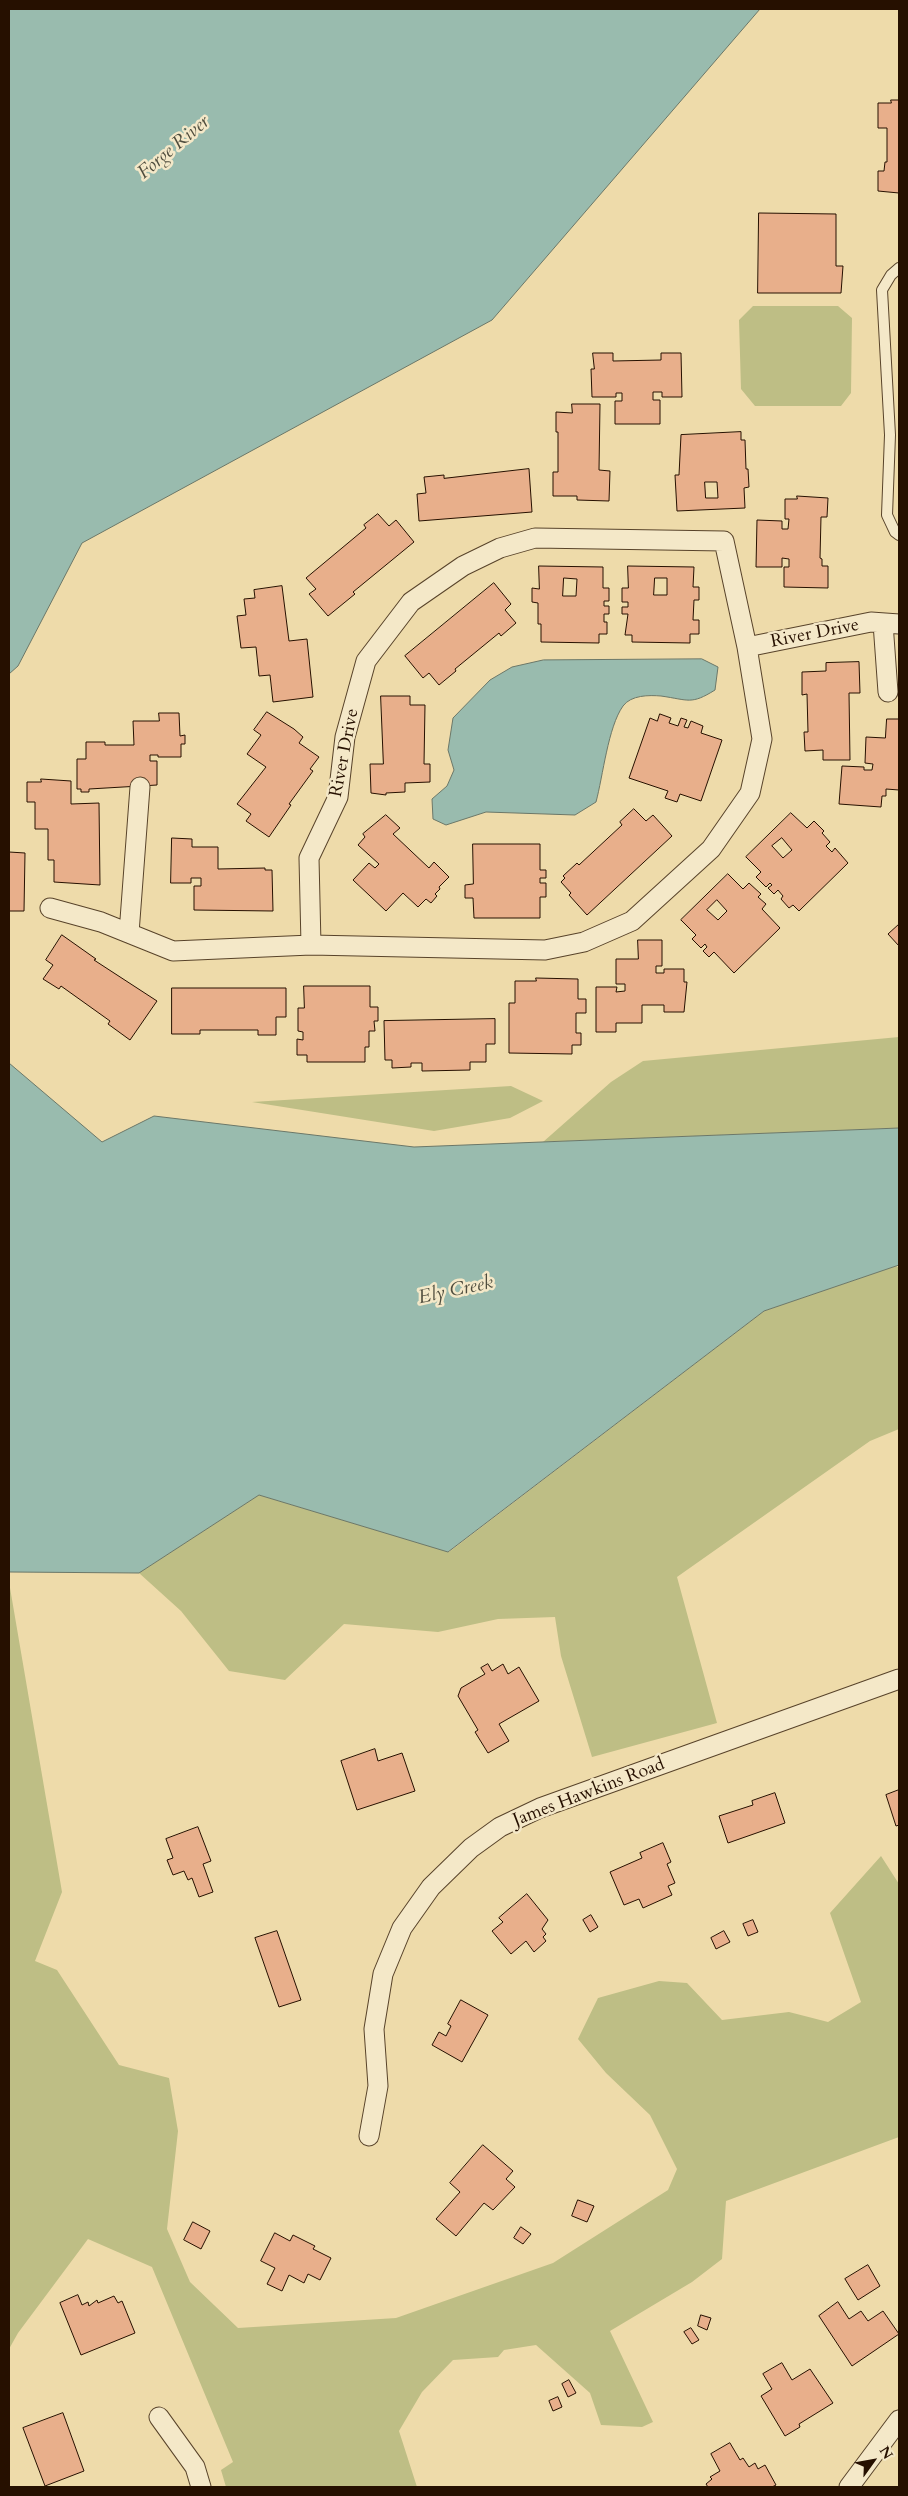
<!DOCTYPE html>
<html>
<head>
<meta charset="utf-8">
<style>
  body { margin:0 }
  #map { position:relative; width:908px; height:2496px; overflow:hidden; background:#eedbaa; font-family:Cardo,serif }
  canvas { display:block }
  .frame { position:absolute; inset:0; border:10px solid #261000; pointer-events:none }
  .north { position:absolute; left:848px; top:2436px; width:50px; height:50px; -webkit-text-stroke:4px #f4e8c8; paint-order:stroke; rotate:58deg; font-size:14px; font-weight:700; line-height:20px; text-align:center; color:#261000 }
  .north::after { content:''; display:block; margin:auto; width:18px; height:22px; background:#261000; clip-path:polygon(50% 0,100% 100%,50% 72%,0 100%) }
</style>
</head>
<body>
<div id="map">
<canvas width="908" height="2496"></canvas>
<div class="frame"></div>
<div class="north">N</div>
</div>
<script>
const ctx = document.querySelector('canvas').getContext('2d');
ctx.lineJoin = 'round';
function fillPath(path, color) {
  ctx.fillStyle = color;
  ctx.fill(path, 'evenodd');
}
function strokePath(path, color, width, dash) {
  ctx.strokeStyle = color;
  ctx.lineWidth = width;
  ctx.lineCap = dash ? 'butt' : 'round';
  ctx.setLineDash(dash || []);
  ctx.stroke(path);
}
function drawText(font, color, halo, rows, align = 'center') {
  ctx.font = font + ' Cardo,serif';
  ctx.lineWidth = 5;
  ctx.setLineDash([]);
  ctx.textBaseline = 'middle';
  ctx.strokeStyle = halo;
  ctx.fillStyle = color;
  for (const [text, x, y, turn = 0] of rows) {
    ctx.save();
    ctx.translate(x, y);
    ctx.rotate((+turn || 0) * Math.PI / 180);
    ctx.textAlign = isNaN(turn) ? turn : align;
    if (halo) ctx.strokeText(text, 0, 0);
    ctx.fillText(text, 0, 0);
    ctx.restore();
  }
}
const green = new Path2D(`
  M753,306H838L852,318L851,393L841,406H755L741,389L739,320Z
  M899,1037V1128L543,1142L611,1082L643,1061Z
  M511,1086L543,1101L510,1118L434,1131L252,1102Z
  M896,1266L899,1268V1429L870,1441L677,1577L717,1723L592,1757L561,1656L555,1617L498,1619L438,1632L344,1624L285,1680L229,1671L181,1611L139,1573L259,1495L449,1552L764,1311Z
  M9,1582L62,1892L35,1961L57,1970L119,2065L169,2078L178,2131L167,2229L190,2282L238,2328L396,2318L553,2263L668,2190L677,2169L650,2115L606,2073L578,2039L598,1998L659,1981L687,1983L722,2020L789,2012L828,2022L861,2002L830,1913L881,1856L899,1884V2137L726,2201L722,2259L692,2282L610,2331L653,2422L642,2427L601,2425L590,2393L536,2345L504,2350L498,2357L453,2360L422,2392L399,2431L417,2487H226L221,2470L233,2462L152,2267L88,2239L18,2333L9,2349Z`);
const water = new Path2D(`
  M9,9H760L492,320L82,543L18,666L9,674Z
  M702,659L718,667L715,690C691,705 689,700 661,696C649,695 631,695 623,706C608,727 603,776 596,802L575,815L486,812L446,825L433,819L432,799L447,786L454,770L448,750L453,718L490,680L512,667L543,660Z
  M9,1063L102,1142L154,1116L414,1147L899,1128V1265L764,1311L448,1552L259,1495L139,1573L9,1572Z`);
const building = new Path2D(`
  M891,100H899V193L878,191V171H884L885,162H887V128H878V103H891Z
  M759,213L836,214V266H843L841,293H758Z
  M593,353H613V361L661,360V353H681L682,397H662V392H653V400H660V424H615V401H622V393H616V397H592L591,369H594Z
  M572,404H600L599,470L610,471L609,501L577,500V496H553V472H558V432H556V412L572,413Z
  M741,432V440H745L746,469H748L749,487L744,488L745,508L677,511L675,475H679L681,435ZM705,482H717L718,498H706Z
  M529,469L532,512L419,521L417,494L426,493L424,477L444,475V478Z
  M797,496L828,498L827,517H821L820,558L822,559V566H828V588L784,587V567H789V559L782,558V567H756L757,520L782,521V529H788L789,519H785V499H797Z
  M378,514L389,526L396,520L414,542L353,592L355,594L328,616L309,594L316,589L306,578L366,528L364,525Z
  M539,566L603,567V588H609V601H604V606H609V614H604V622H607V634H599V643L541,642V624H538V603L532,602V588L539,589ZM564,578L577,579L576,596H563Z
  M628,566L694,567L693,587H699V600H694L693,620H699V634H690V643L632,642V635H625L628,614H622V607H628V602H622V588H628ZM655,578H667V595H654Z
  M494,583L511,604L505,610L516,623L501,636L499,633L455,669L456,671L439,685L429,673L423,678L405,656Z
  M282,586L289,641L307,639L313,697L273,702L270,675L259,676L256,647L241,648L237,616L246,615L244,599L255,598L254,590Z
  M859,662L860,693H849L850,760H823V750L805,751L804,732H808L807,694L802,695V672L826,671V663Z
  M381,696H410V705H425L424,764H430V782L405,783V792L386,793V795L371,793L370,764H383Z
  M267,712L294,729L303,737L299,743L319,757L310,769L313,771L289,804L291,805L269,837L246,821L251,814L237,804L266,767L247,754L261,735L254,730Z
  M159,713H179L180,736L185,735V744H181V757H158V755H150V761H157V785L89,789V792H81V789H77V759H86V742H105V745H134L133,721H159Z
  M660,714L671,718L669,723L678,726L681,718L687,720L684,727L688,728L691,721L703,726L701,733L722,740L701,801L680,794L677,802L665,798L668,791L629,778L650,718L657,721Z
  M887,719H899V790L886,789V796H882L881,807L839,804L842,766L864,767V770H872L873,764L865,763L866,737L885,738Z
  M41,779L71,781V804L99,803L100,885L54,882V860H48V829H35V802H27V782H41Z
  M634,809L646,821L653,815L672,836L587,915L569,895L571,893L561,882L565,878L563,876L577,863L579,865L622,825L620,822Z
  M791,813L807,828L814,821L824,831L822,833L830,842L826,846L832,852L835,848L848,863L799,911L793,905L789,908L781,899L783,896L778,890L774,894L768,888L772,885L770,883L766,887L756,877L761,872L746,857ZM782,838L792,850L783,858L772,846Z
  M386,815L400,828L393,834L429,868L434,862L449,877L439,887L440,889L435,894L437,896L431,903L426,899L418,907L403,893L386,911L353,880L369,863L375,868L379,864L358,845L365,837L363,834Z
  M172,838L192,839V847H218V869L265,868V870H272L273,911L194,910V886H201V878H191V883H171Z
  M473,844H540V870H546V878H540V883H546V897H540V918H474L473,898H465V885L473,884Z
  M9,852L25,853L24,911H9Z
  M728,874L743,889L749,883L761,894L758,897L766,904L762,909L780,928L734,973L714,952L709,957L703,951L707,947L705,944L701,948L692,939L696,935L681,920ZM717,900L727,911L718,920L707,910Z
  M899,921V946L888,934L899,924Z
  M62,935L96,959L94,960L157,1001L130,1040L108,1024L110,1021L61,986L59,989L43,979L53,965L46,960Z
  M638,940H662V966H656V973H664V969H684V982H687L684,1012H664V1005H642V1023H616V1032H596V987H617L616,992L625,991V984H616V959H638Z
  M536,978L578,979V999H586V1013H576V1033H581V1045H572V1054L509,1053V1003H515V981H536Z
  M304,986H370V1007H378V1021H374L375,1031H369V1047H365V1062H307V1055H297V1039L303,1040V1032L298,1031V1008H304Z
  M172,988H286V1017H276V1035H258V1030H200V1034H172Z
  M495,1019V1044H486V1062H470V1070L422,1071V1063H411V1067L392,1068V1060H385L384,1021Z
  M488,1664L492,1671L503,1664L508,1674L519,1667L539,1701L499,1724L509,1741L488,1753L475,1732L478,1730L458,1696L461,1688L485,1674L481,1668Z
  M375,1749L378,1761L402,1753L415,1791L357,1810L341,1761Z
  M899,1790V1825L896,1826L886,1795Z
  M775,1793L785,1823L728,1843L719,1816L753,1805L752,1801Z
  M198,1827L211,1861L203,1864L213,1892L199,1897L192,1878L188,1880L184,1871L173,1875L167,1860L173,1858L166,1839Z
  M663,1843L671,1862L667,1864L675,1883L668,1886L672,1895L643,1908L639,1899L624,1905L610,1872L642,1858L640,1853Z
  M527,1894L548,1920L542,1929L546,1934L543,1937L546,1941L534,1952L526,1941L511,1954L492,1931L503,1922L499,1918Z
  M591,1915L598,1927L590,1932L583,1920Z
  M753,1920L758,1932L748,1936L743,1924Z
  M277,1931L301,2000L279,2007L255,1938Z
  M724,1931L730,1942L716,1949L711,1938Z
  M461,2000L488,2015L462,2062L432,2045L439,2032L446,2036L451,2026L448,2024Z
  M483,2145L513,2171L506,2179L515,2187L493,2210L484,2203L456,2236L436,2219L460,2192L450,2183Z
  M578,2200L594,2206L587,2222L572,2216Z
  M193,2222L210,2231L201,2249L184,2240Z
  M521,2227L531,2234L523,2244L514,2238Z
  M275,2233L290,2241L293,2235L315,2246L313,2249L331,2258L320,2280L308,2274L304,2283L289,2275L282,2291L267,2284L275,2268L261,2261Z
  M868,2265L880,2286L858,2300L845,2279Z
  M78,2295L82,2305L88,2302L89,2306L97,2300L98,2303L114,2296L118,2303L122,2301L135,2333L81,2355L60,2303Z
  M838,2302L849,2319L861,2311L868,2321L883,2311L899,2334L852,2366L819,2316Z
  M701,2315L711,2318L707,2330L698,2326Z
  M691,2328L699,2340L692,2344L684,2332Z
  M782,2363L792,2380L810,2369L833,2403L799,2424L800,2427L785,2436L761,2396L772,2389L763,2374Z
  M569,2380L576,2393L568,2397L562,2384Z
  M558,2397L562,2407L553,2411L549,2401Z
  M63,2413L84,2471L45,2486L23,2428Z
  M730,2443L740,2460L743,2458L749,2467L755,2463L758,2469L765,2465L776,2485L772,2487H708L706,2484L712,2479L710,2477L720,2471L711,2454Z`);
const service = new Path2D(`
  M899,268L891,275L882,290L890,435L887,515L895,532L899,535`);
const minor = new Path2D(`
  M883,623L888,692
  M747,647L871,622L899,624
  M50,908L101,922L173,951L311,945L545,950L584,942L632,921L711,849L750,793L762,739L747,647L724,541L535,538L500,548L463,566L411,602L366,661L345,737L338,797L309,858L311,945
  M129,933L140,787
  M369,2136L378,2086L374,2029L383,1974L402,1928L431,1887L471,1848L500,1827L540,1808L899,1679
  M159,2417L195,2467L201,2487
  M849,2487L899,2420`);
const streetNames = [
  ["River Drive",815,634,-11],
  ["River Drive",345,753,-79],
  ["James Hawkins Road",589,1793,-21]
];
const waterNames = [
  ["Forge River",174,148,-40],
  ["Ely Creek",456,1291,-12]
];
fillPath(green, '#bebe85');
fillPath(water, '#99bbae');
strokePath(water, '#6b7768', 1);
fillPath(building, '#e8af8b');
strokePath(building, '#261000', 1);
strokePath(service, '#58432a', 12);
strokePath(minor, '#58432a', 21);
strokePath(service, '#f4e8c8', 10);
strokePath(minor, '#f4e8c8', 19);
drawText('18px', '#261000', '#f4e8c8', streetNames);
drawText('italic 19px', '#4e4c3d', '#f4e8c8', waterNames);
</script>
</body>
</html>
